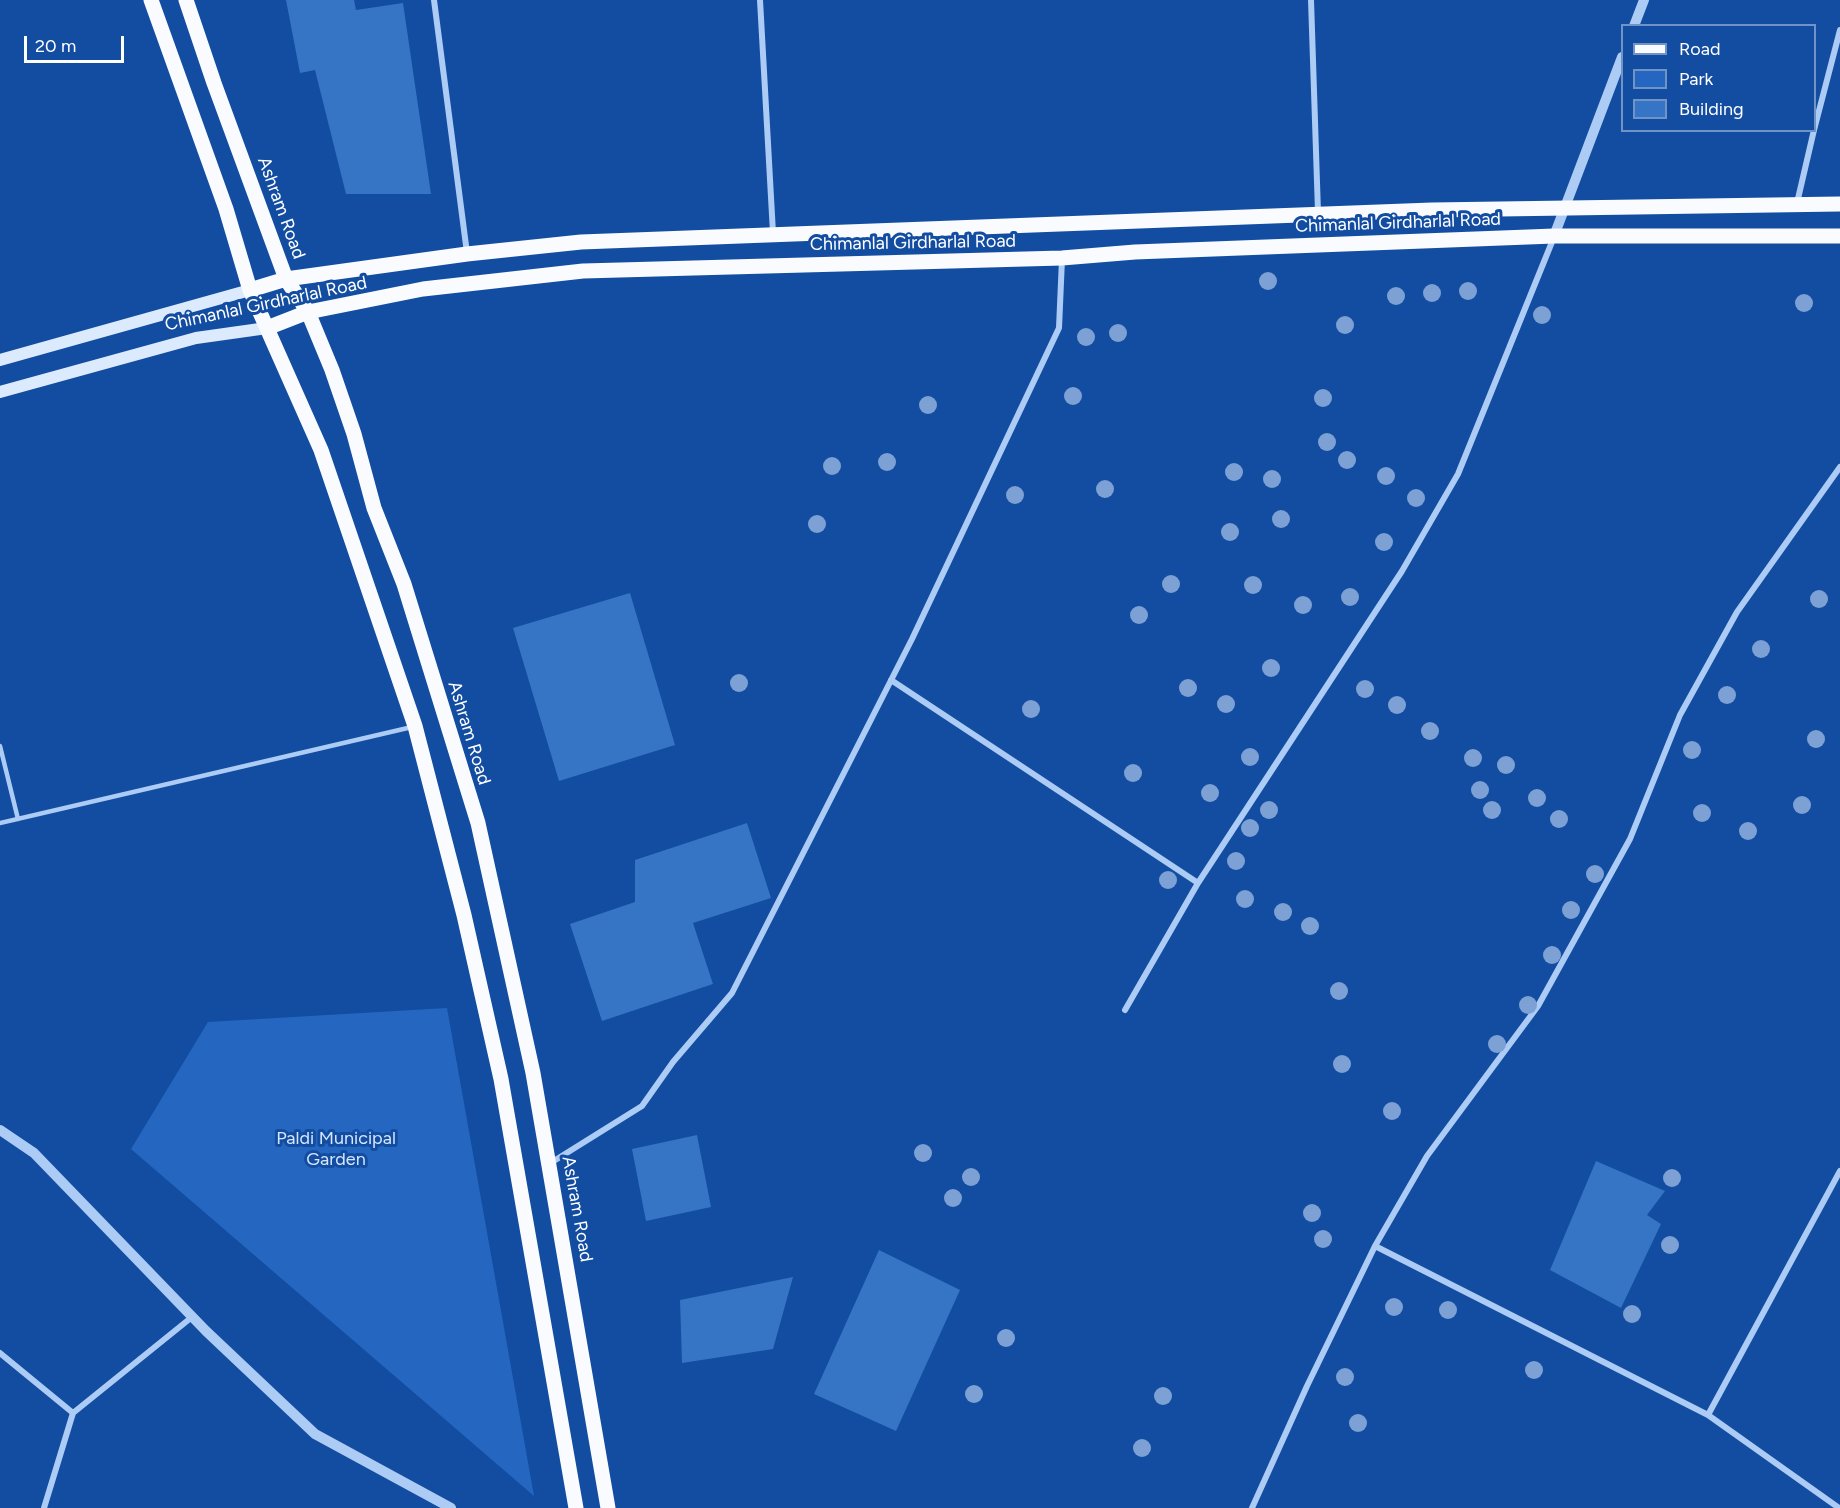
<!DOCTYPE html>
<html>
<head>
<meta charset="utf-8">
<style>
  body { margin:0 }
  #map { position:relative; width:1840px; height:1508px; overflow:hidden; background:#124da1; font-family:Figtree,sans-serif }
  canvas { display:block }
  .legend { position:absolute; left:1621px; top:24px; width:195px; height:108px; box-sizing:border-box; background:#124da1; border:2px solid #7194c7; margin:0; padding:8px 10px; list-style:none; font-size:18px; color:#fff }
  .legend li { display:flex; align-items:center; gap:12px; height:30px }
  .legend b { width:30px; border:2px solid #7194c7 }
  .scale { position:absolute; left:24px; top:36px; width:100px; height:27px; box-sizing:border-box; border:3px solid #fff; border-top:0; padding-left:8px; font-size:18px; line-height:21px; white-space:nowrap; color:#fff; -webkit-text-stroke:4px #124da1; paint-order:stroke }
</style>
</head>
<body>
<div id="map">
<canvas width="1840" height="1508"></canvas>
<ul class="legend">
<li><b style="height:8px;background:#f9fbff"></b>Road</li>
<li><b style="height:16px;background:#2567c0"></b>Park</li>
<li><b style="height:16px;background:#3674c6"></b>Building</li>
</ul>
<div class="scale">20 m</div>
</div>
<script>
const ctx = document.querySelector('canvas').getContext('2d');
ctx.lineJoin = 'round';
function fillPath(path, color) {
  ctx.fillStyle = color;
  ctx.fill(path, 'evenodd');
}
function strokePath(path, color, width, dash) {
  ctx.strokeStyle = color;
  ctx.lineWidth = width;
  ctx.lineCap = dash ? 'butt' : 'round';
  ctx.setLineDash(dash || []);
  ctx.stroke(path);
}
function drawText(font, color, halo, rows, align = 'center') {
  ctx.font = font + ' Figtree,sans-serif';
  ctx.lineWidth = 6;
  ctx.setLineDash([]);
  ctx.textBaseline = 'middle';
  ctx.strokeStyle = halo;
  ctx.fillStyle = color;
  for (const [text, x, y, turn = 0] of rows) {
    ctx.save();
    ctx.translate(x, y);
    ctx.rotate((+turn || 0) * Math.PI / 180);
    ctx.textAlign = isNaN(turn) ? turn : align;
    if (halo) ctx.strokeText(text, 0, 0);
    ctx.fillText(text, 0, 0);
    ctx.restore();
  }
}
const green = new Path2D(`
  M447,1008L534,1496L131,1149L208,1022Z`);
const building = new Path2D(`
  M286,0H354L356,10L403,3L431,194H346L315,70L300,73Z
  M630,593L675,745L559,781L513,628Z
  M747,823L771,898L693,923L713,984L602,1021L570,924L635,902V860Z
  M697,1135L711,1207L646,1221L632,1149Z
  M1596,1161L1665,1191L1647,1215L1661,1224L1621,1308L1550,1270Z
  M879,1250L960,1290L896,1431L814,1394Z
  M793,1277L773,1349L682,1363L680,1300Z`);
const service = new Path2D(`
  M0,746L18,819
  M0,823L412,727`);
const minor = new Path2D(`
  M434,0L467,253
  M760,0L773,233
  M1311,0L1318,212
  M1814,130L1840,30
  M1797,203L1814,130
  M891,680L1198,883
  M1125,1010L1198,883L1402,571L1458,474L1554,237
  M549,1164L642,1106L673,1062L732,993L912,639L1059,328L1062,259
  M1375,1246L1708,1415L1839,1508
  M0,1353L73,1413
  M1708,1415L1840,1171
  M44,1508L73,1413L192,1317
  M1252,1508L1307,1386L1375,1246L1427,1156L1538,1006L1630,839L1680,715L1737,612L1840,467`);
const tertiary = new Path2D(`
  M1634,26L1644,0
  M1554,236L1622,57
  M0,1130L34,1153L206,1331L315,1434L451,1508`);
const secondary = new Path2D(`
  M0,360L250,290
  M0,392L196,338L267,328`);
const primary = new Path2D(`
  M151,0L226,209L250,290L321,450L415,726L464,915L501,1079L576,1508
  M186,0L214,83L286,279L308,312L332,370L354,434L374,508L404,584L478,823L533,1073L608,1508
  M250,290L286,279L467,254L581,242L1432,210L1840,204
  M267,328L308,312L423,289L583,271L1062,258L1135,252L1554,236H1840`);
const trees = [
  [1268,281],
  [1468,291],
  [1432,293],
  [1396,296],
  [1804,303],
  [1542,315],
  [1345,325],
  [1118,333],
  [1086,337],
  [1073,396],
  [1323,398],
  [928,405],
  [1327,442],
  [1347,460],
  [887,462],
  [832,466],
  [1234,472],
  [1386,476],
  [1272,479],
  [1105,489],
  [1015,495],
  [1416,498],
  [1281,519],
  [817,524],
  [1230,532],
  [1384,542],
  [1171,584],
  [1253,585],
  [1350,597],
  [1819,599],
  [1303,605],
  [1139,615],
  [1761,649],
  [1271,668],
  [739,683],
  [1188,688],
  [1365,689],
  [1727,695],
  [1226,704],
  [1397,705],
  [1031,709],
  [1430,731],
  [1816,739],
  [1692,750],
  [1250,757],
  [1473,758],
  [1506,765],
  [1133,773],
  [1480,790],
  [1210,793],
  [1537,798],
  [1802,805],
  [1269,810],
  [1492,810],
  [1702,813],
  [1559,819],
  [1250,828],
  [1748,831],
  [1236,861],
  [1595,874],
  [1168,880],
  [1245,899],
  [1571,910],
  [1283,912],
  [1310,926],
  [1552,955],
  [1339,991],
  [1528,1005],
  [1497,1044],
  [1342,1064],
  [1392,1111],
  [923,1153],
  [971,1177],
  [1672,1178],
  [953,1198],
  [1312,1213],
  [1323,1239],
  [1670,1245],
  [1394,1307],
  [1448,1310],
  [1632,1314],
  [1006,1338],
  [1534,1370],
  [1345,1377],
  [974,1394],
  [1163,1396],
  [1358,1423],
  [1142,1448]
];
const streetNames = [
  ["Ashram Road",281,208,70],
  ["Chimanlal Girdharlal Road",1398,223,-2],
  ["Chimanlal Girdharlal Road",913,243,-1],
  ["Chimanlal Girdharlal Road",266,304,-12],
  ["Ashram Road",469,733,73],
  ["Ashram Road",577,1209,80]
];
const parkNames = [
  ["Paldi Municipal",336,1139],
  ["Garden",336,1160]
];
fillPath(green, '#2567c0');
fillPath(building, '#3674c6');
strokePath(service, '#accbf5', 4.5);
strokePath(minor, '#accbf5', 6);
strokePath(tertiary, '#accbf5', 10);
strokePath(secondary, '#dceafd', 12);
strokePath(primary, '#f9fbff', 15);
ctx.fillStyle = '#7da1d4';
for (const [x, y] of trees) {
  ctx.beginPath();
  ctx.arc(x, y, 9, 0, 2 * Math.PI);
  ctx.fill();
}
drawText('18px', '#fff', '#124da1', streetNames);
drawText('18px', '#d5e6fe', '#124da1', parkNames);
</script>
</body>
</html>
